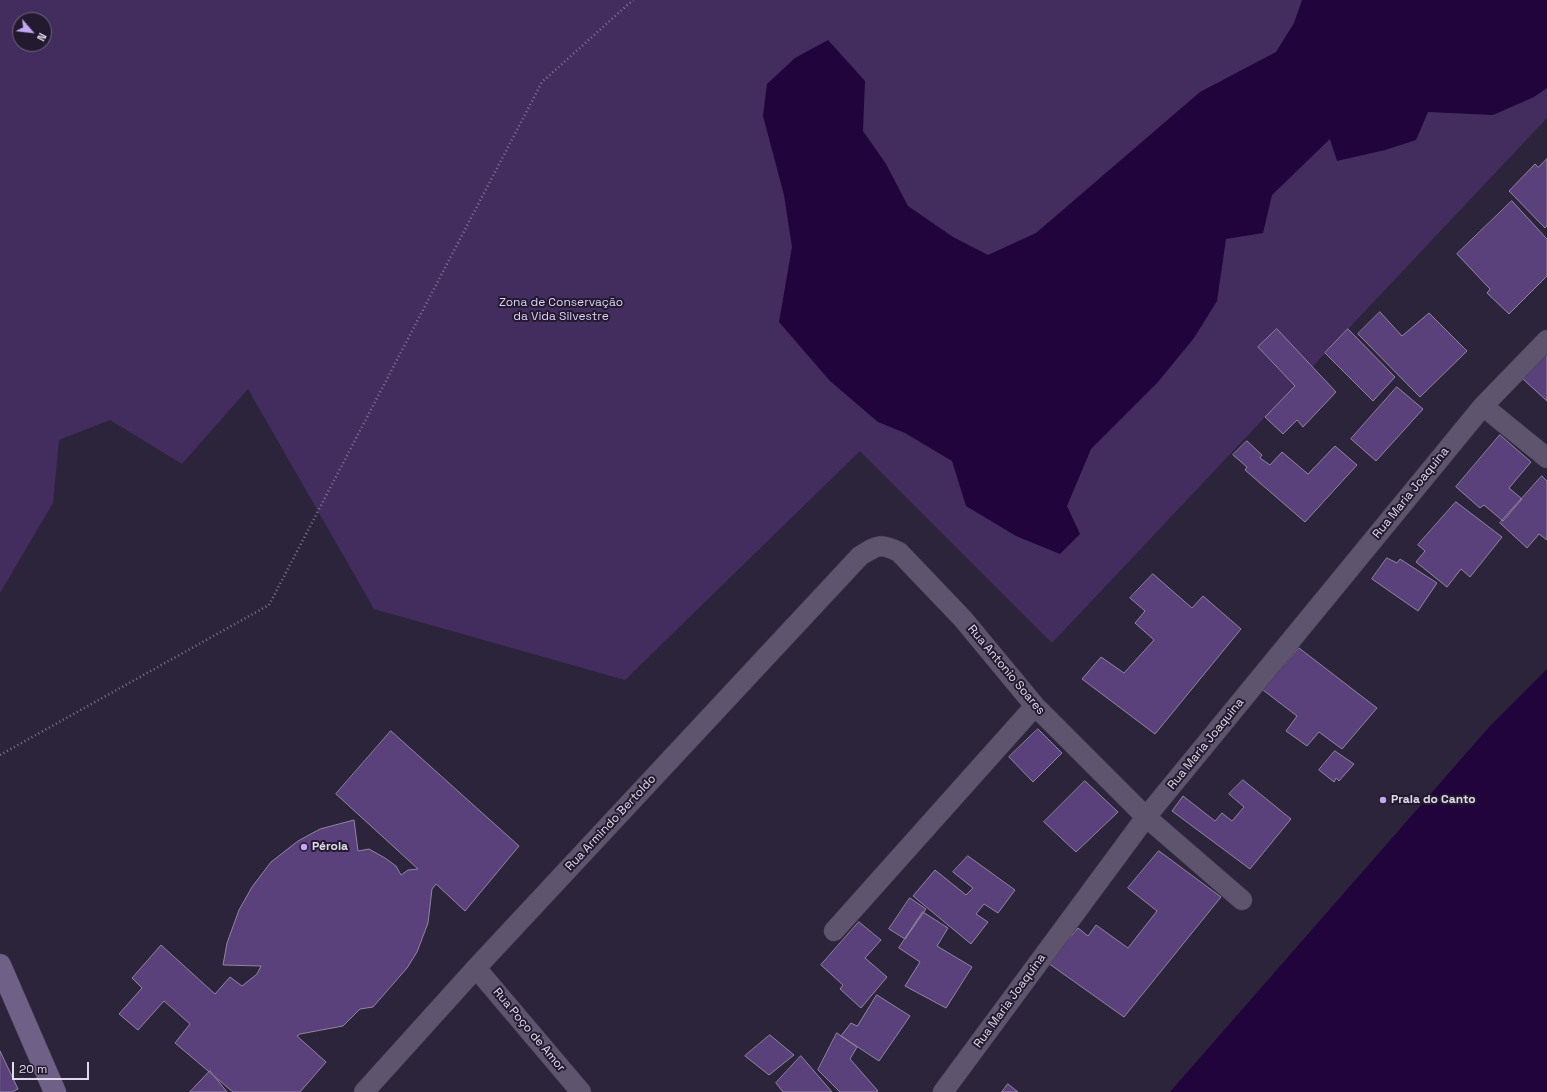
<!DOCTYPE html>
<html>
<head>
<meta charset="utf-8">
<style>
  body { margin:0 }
  #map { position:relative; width:1547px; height:1092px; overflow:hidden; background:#2c243a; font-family:"Space Grotesk",sans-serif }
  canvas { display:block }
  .north { position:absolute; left:12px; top:12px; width:40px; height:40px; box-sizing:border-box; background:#231a2f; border:1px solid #6f677a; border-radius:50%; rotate:118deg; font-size:11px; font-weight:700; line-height:16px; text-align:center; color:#e0dbea }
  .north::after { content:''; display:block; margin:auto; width:14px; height:18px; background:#c4a7f1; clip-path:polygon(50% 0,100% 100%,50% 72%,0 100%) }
  .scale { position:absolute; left:12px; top:1062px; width:77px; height:18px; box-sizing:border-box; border:2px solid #e0dbea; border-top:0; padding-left:5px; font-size:12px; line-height:14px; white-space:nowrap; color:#e0dbea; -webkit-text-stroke:3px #231a2f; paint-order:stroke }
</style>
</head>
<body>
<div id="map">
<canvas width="1547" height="1092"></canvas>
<div class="north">N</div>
<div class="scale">20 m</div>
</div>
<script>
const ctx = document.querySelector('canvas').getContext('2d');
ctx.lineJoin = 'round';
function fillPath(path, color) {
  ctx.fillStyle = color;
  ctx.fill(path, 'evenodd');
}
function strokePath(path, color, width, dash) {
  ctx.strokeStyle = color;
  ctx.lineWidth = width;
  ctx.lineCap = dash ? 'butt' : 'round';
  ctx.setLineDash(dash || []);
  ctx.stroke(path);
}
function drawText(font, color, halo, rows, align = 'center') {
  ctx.font = font + ' "Space Grotesk",sans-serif';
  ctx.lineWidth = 4;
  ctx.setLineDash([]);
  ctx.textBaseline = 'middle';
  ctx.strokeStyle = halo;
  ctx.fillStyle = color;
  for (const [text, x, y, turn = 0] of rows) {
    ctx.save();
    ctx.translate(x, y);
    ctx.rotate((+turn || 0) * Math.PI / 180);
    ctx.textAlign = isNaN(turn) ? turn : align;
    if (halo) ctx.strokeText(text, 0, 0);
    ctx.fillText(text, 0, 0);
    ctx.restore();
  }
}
const green = new Path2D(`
  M0,0H1547V118L1052,643L860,451L625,680L374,609L248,389L182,464L110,420L59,440L53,503L0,593ZM20,20H44V44H20Z`);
const water = new Path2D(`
  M1302,0H1547V88L1534,97L1493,115L1428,112L1416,140L1385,150L1337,161L1330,139L1272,195L1263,233L1226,239L1217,301L1194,338L1158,382L1091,449L1067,506L1080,534L1060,554L1016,536L966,506L952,461L905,433L878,422L830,381L779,322L792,247L784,195L763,116L767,84L795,58L828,40L865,81L863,131L886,164L908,206L953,237L988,255L1036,233L1200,92L1276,52L1294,23Z
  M1547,669V1092H1170L1490,726Z`);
const building = new Path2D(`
  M1547,159V226L1545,228L1509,191L1535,164L1538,167Z
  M1512,201L1547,239V276L1509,314L1487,293L1490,289L1457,254Z
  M1380,312L1402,336L1429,313L1467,351L1420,397L1358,334Z
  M1277,329L1336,392L1303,427L1297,420L1283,434L1265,417L1295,386L1258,347Z
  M1348,329L1395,377L1373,401L1325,353Z
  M1547,354V401L1523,379Z
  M1397,387L1423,409L1376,461L1351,439Z
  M1500,435L1531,462L1509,488L1522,499L1503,521L1484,505L1480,508L1456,487Z
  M1247,441L1262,455L1260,458L1270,465L1282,452L1308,474L1335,446L1357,465L1305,522L1245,470L1247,467L1233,455Z
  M1542,476L1547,481V540L1539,534L1527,548L1500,523Z
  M1456,502L1502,537L1470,577L1461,569L1447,587L1416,562L1425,551L1418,545Z
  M1387,558L1397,563L1400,559L1437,583L1418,611L1372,579Z
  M1153,574L1192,608L1203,596L1241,629L1155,734L1082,679L1101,657L1124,673L1154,640L1135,623L1145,611L1130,598Z
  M1299,648L1377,708L1342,749L1319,732L1307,746L1286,731L1297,716L1263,690Z
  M1038,729L1062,753L1033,782L1009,757Z
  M391,731L519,846L465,911L436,884L432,889L428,923L417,952L407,968L373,1007L360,1009L343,1026L300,1034L297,1036L326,1062L300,1092H233L175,1043L190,1024L164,1001L138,1030L119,1014L142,988L132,978L161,945L215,994L230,977L242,986L257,974L261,966L223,965L227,943L239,910L252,887L271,862L298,841L320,829L354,820L358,851L369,849L385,858L396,866L401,875L408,870L418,869L336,794Z
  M1335,751L1354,764L1339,781L1336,778L1334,782L1319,770Z
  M1243,780L1291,819L1250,869L1172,811L1183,796L1215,821L1222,813L1232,821L1244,807L1229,794Z
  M1085,781L1118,812L1076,852L1044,822Z
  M1159,851L1221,897L1124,1017L1048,963L1078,928L1088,936L1096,925L1128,948L1157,911L1128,888Z
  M968,856L1015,890L998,913L984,904L976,914L988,922L971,944L913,896L935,870L966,895L973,888L953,872Z
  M910,898L926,909L905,939L889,929Z
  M923,912L948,928L937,946L972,967L946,1008L905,986L920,962L899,948Z
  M859,922L881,940L865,958L887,977L861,1008L840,989L843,985L821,965Z
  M877,995L910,1016L879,1061L841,1036L851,1023L857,1026Z
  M837,1033L857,1047L850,1059L878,1091L876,1092H840L818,1070Z
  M770,1035L794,1055L769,1075L745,1056Z
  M0,1051L18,1089L12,1092H0Z
  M801,1056L832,1092H783L776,1083Z
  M210,1071L227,1092H190Z
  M1008,1084L1018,1092H1002Z`);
const path = new Path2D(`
  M0,755L269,605L542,82L633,0`);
const street = new Path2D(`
  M1483,406L1547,458
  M834,931L1035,706
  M476,968L581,1092
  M364,1092L476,968L860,556C878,545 880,543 899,552L963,619L1035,706L1146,817L1242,900
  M943,1092L1146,817L1483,406L1547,340`);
const secondary = new Path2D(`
  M0,965L55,1092`);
const markers = [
  [1383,800,4,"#c4a7f1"],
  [304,847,4,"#c4a7f1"]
];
const parkNames = [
  ["Zona de Conservação",561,303],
  ["da Vida Silvestre",561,317]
];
const streetNames = [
  ["Rua Maria Joaquina",1411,493,-51],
  ["Rua Antonio Soares",1006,670,50],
  ["Rua Maria Joaquina",1206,744,-51],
  ["Rua Armindo Bertoldo",611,823,-47],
  ["Rua Maria Joaquina",1010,1001,-54],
  ["Rua Poço de Amor",529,1030,50]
];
const poiNames = [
  ["Praia do Canto",1391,800],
  ["Pérola",312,847]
];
fillPath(green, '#422d5e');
fillPath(water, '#20043b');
fillPath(building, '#5a417c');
strokePath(building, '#9086a1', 1);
strokePath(street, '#463e50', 21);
strokePath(secondary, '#463e50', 23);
strokePath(path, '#80798c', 2.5, [1, 3]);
strokePath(street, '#5e546e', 20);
strokePath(secondary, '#6f6087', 22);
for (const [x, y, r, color] of markers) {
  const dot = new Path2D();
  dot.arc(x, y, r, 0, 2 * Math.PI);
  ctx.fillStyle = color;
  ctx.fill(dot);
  strokePath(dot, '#231a2f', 1.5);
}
drawText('12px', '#ddd0f4', '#231a2f', parkNames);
drawText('12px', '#e0dbea', '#231a2f', streetNames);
drawText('bold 12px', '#e0dbea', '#231a2f', poiNames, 'left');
</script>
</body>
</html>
